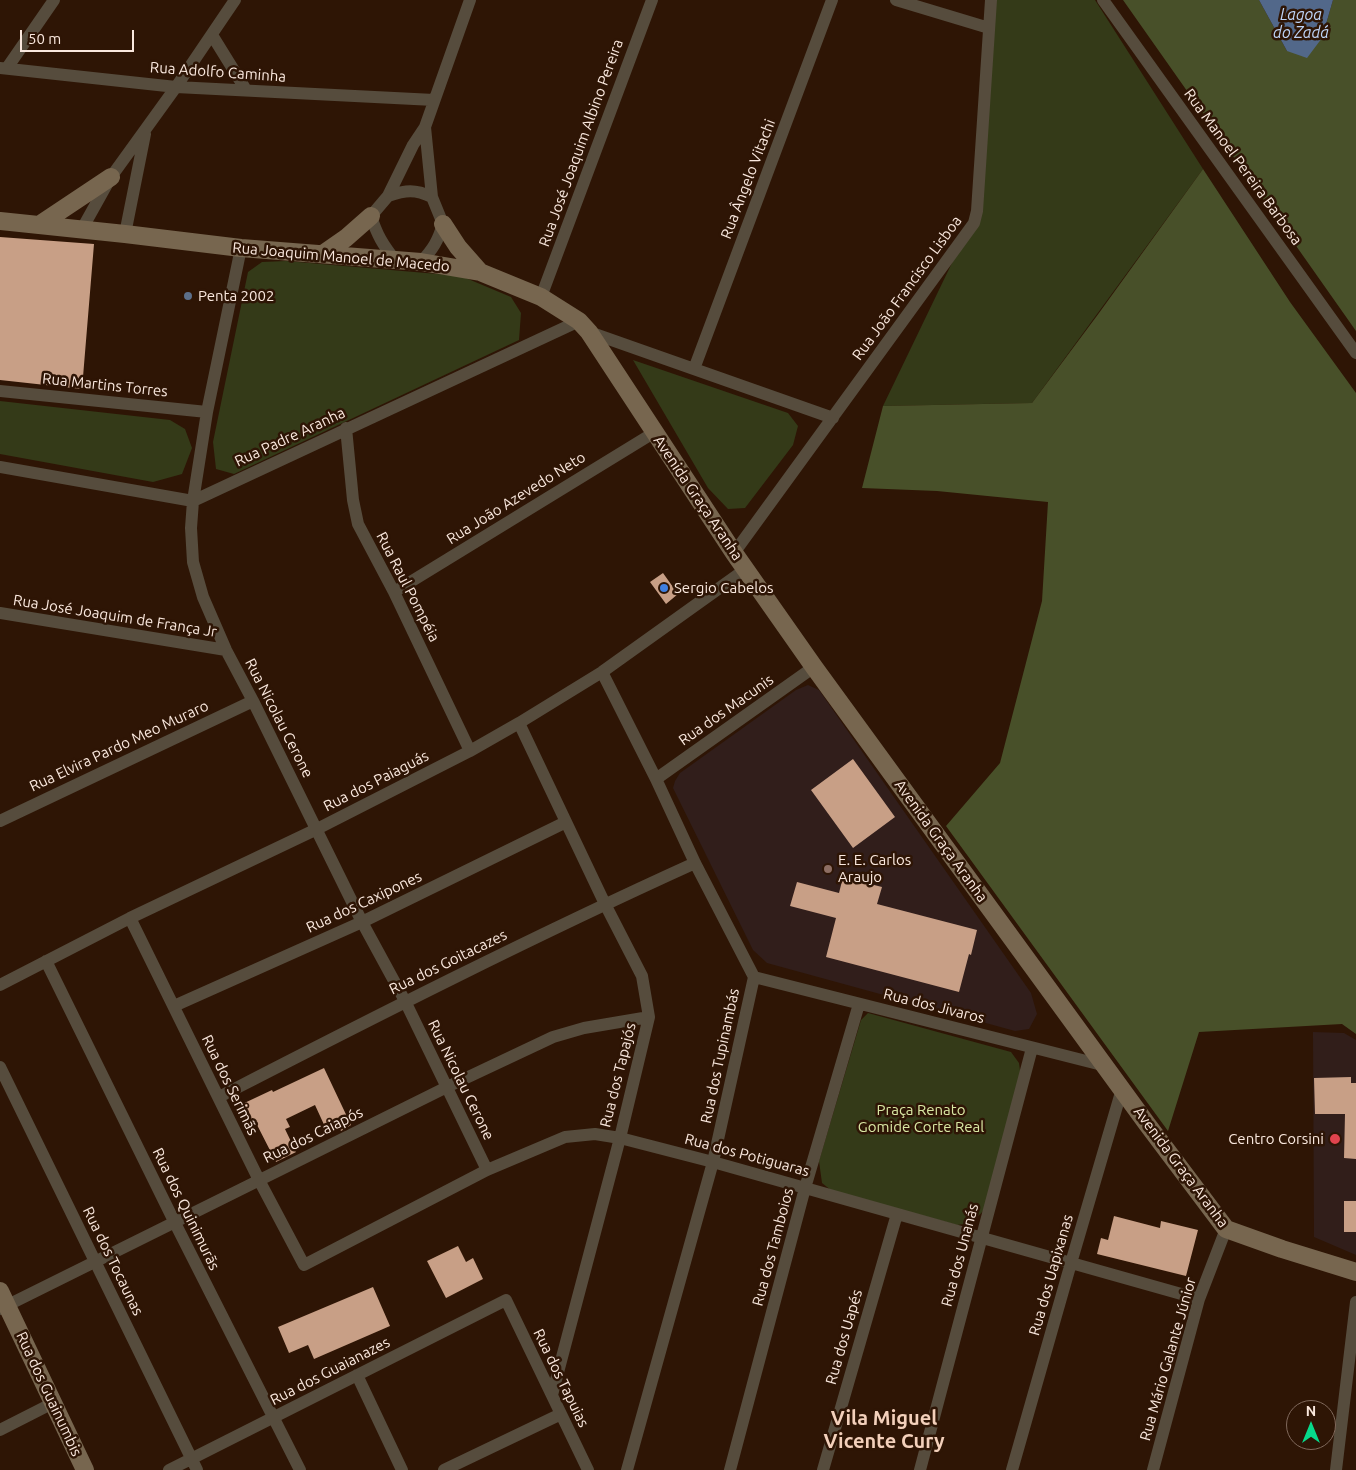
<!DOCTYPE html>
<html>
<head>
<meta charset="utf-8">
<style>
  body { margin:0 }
  #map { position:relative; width:1356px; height:1470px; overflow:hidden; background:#2e1505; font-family:Ubuntu,sans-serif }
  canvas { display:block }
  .north { position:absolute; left:1286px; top:1400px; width:50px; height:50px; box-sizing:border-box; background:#2e1505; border:1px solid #80695c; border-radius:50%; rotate:0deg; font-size:14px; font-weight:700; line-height:20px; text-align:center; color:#fae8de }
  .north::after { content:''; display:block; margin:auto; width:18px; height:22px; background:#07d98b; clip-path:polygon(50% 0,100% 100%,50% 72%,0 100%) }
  .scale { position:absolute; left:20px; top:30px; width:114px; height:22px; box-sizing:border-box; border:2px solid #fae8de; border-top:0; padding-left:6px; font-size:15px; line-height:18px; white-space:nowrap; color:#fae8de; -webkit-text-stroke:4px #2e1505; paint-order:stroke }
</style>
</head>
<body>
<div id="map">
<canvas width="1356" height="1470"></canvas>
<div class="north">N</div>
<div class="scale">50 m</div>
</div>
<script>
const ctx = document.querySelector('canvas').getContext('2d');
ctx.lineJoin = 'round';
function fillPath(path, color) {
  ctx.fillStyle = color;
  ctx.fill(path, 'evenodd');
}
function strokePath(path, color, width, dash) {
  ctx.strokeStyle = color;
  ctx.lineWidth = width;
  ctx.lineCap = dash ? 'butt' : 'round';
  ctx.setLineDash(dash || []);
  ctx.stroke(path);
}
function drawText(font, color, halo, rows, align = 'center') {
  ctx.font = font + ' Ubuntu,sans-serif';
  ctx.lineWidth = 5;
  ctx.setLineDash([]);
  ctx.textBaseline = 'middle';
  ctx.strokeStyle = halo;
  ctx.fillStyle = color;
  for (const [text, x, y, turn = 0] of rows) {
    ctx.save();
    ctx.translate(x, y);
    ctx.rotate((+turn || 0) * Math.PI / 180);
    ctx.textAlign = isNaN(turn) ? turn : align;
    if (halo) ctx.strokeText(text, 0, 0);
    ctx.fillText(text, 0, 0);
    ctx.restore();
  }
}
const education = new Path2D(`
  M808,685L819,690L1031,993L1037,1014L1029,1029L1015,1031L767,963L753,950L673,788L675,781L680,773L796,690Z`);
const medical = new Path2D(`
  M1313,1032L1344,1033L1356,1040V1255L1314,1237Z`);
const green = new Path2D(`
  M991,0H1095L1203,169L1032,403L883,406L977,211Z
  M286,261L461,276L511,297L521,313L519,340L234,474L216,469L213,442L248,272L262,262Z
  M633,360L788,413L798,426L793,445L745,508L728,509L708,488Z
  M0,401L170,420L185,429L192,448L182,474L153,482L0,454Z
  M868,1013L1011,1052L1019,1063L1021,1078L984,1210L972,1223L957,1225L832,1191L822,1183L819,1161L861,1020Z`);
const forest = new Path2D(`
  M1123,0H1259L1287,51L1322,38L1333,0H1356V331Z
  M1203,169L1290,302L1356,393V1034L1342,1024L1199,1032L1168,1131L946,826L1000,763L1042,601L1048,502L937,491L862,488L883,406L1032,403L1099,313Z`);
const water = new Path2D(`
  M1259,0H1333L1322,38L1307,58L1287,51Z`);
const building = new Path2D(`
  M0,237L94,244L82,389L0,380Z
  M663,573L678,594L666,604L650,582Z
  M853,759L895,817L853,848L811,790Z
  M843,877L882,887L877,904L977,930L971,955L969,954L959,992L826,957L836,918L790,906L797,882L839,893Z
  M324,1068L351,1125L341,1131L338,1124L326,1129L315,1105L286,1119L290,1127L285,1129L296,1152L276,1162L254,1119L247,1122L238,1106L272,1090L273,1092Z
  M1351,1077V1083H1356V1159L1344,1158L1345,1114H1315L1314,1078Z
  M1344,1201H1356V1232H1344Z
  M1114,1216L1160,1228L1161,1221L1198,1230L1186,1276L1097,1254L1101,1238L1108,1240Z
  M458,1246L466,1262L473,1258L483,1279L446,1298L427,1261Z
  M373,1287L390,1326L314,1359L308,1345L289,1353L278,1327Z`);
const street = new Path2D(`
  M896,0L989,28
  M1103,0L1356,353
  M212,35L246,90
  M0,68L176,87L434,100
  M7,68L54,0
  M388,196C406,190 415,189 432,197
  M82,229L111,177L176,87L235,0
  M125,234L145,134
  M241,248L207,412L193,501L191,528L193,562L203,597L226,650L253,701L362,922L405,1001L487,1170
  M395,260C383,245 377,235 371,216L388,196L413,145L425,127L470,0
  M421,262C433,249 438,241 443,224L432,197L425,127
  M541,297L652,0
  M589,332L833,418
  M694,369L832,0
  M0,391L207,412
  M346,428L353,500L358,524L394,592L470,751
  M0,467L193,501L579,321
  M734,553L974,223L977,211L991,0
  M394,592L655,432
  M0,613L226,650
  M602,672L656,779L695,863L754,977L713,1162L627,1470
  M519,723L605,904L642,976L649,1017L620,1138L552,1395
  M656,779L814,667
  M0,821L253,701
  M130,918L259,1180L304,1265L487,1170L565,1137L595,1134L620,1138L713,1162L1199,1299
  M46,961L174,1221L300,1470
  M754,977L1106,1066
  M0,985L130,918L317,829L470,751L519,723L602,672L746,569
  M174,1006L362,922L566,822
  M0,1067L197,1470
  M219,1097C376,1016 534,936 695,863
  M0,1309L447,1087L553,1037L584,1028L649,1017
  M357,1375L402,1470
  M0,1430L53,1403
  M169,1470L506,1300L588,1470
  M444,1470L561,1414
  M730,1470L805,1188L859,1004
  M823,1470L897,1214
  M920,1470L1032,1048
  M1012,1470L1071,1263L1122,1089
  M1153,1470L1199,1299L1226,1229
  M1336,1470L1356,1302`);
const secondary = new Path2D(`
  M0,221L125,234L241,248L421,262L480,272L541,297L579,321L589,332L734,553L814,667L1147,1124L1226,1229L1282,1249L1356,1272
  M443,224L458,247L480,272
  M39,225L111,177
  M323,254L346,238L371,216
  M0,1291L85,1470`);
const markers = [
  [188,296,5,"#5c6f8a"],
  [664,588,5,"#3f7fe0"],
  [828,869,5,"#8d6e63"],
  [1335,1139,6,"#e0444e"]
];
const streetNames = [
  ["Rua Adolfo Caminha",218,72,4],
  ["Rua José Joaquim Albino Pereira",581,143,-70],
  ["Rua Manoel Pereira Barbosa",1243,167,54],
  ["Rua Ângelo Vitachi",748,179,-69],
  ["Rua Joaquim Manoel de Macedo",341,257,5],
  ["Rua João Francisco Lisboa",907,288,-54],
  ["Rua Martins Torres",105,385,6],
  ["Rua Padre Aranha",290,437,-25],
  ["Rua João Azevedo Neto",516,498,-32],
  ["Avenida Graça Aranha",698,498,56],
  ["Rua Raul Pompéia",408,587,63],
  ["Rua José Joaquim de França Jr",115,616,9],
  ["Rua dos Macunis",726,710,-35],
  ["Rua Nicolau Cerone",279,718,63],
  ["Rua Elvira Pardo Meo Muraro",119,746,-25],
  ["Rua dos Paiaguás",376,781,-27],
  ["Avenida Graça Aranha",941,841,54],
  ["Rua dos Caxipones",364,902,-25],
  ["Rua dos Goitacazes",448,962,-26],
  ["Rua dos Jivaros",934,1006,14],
  ["Rua dos Tupinambás",720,1056,-78],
  ["Rua dos Tapajós",618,1075,-76],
  ["Rua Nicolau Cerone",461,1080,64],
  ["Rua dos Serimãs",230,1085,64],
  ["Rua dos Caiapós",313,1135,-26],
  ["Rua dos Potiguaras",747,1155,15],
  ["Avenida Graça Aranha",1181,1167,53],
  ["Rua dos Quinimurãs",186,1209,64],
  ["Rua dos Tamboios",773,1247,-75],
  ["Rua dos Unanás",960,1255,-75],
  ["Rua dos Tocaunas",113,1261,64],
  ["Rua dos Uapixanas",1051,1275,-74],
  ["Rua dos Uapés",844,1337,-74],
  ["Rua Mário Galante Júnior",1168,1359,-74],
  ["Rua dos Guaianazes",330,1371,-27],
  ["Rua dos Tapuias",561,1378,64],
  ["Rua dos Guainumbis",49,1394,65]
];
const poiNames = [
  ["Penta 2002",198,296],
  ["Sergio Cabelos",674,588],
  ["E. E. Carlos",838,860],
  ["Araujo",838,877],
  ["Centro Corsini",1324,1139,"right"]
];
const parkNames = [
  ["Praça Renato",921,1110],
  ["Gomide Corte Real",921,1127]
];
const waterNames = [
  ["Lagoa",1301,15],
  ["do Zadá",1301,33]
];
const districtNames = [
  ["Vila Miguel",884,1418],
  ["Vicente Cury",884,1441]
];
fillPath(education, '#311e1b');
fillPath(medical, '#311e1a');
fillPath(green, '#343a18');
fillPath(forest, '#485029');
fillPath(water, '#52688a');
fillPath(building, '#c89f86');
strokePath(street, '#564c3d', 12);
strokePath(secondary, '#77664f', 18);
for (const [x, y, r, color] of markers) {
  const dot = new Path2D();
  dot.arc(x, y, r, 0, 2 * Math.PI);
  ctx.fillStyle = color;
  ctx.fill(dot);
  strokePath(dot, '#2e1505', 2);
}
drawText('15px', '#fae8de', '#2e1505', streetNames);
drawText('15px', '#fae8de', '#2e1505', poiNames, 'left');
drawText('15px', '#d9e8a4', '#2e1505', parkNames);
drawText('italic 16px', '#bdd3f6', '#2e1505', waterNames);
drawText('bold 20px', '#f3d0bb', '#2e1505', districtNames);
</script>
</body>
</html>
